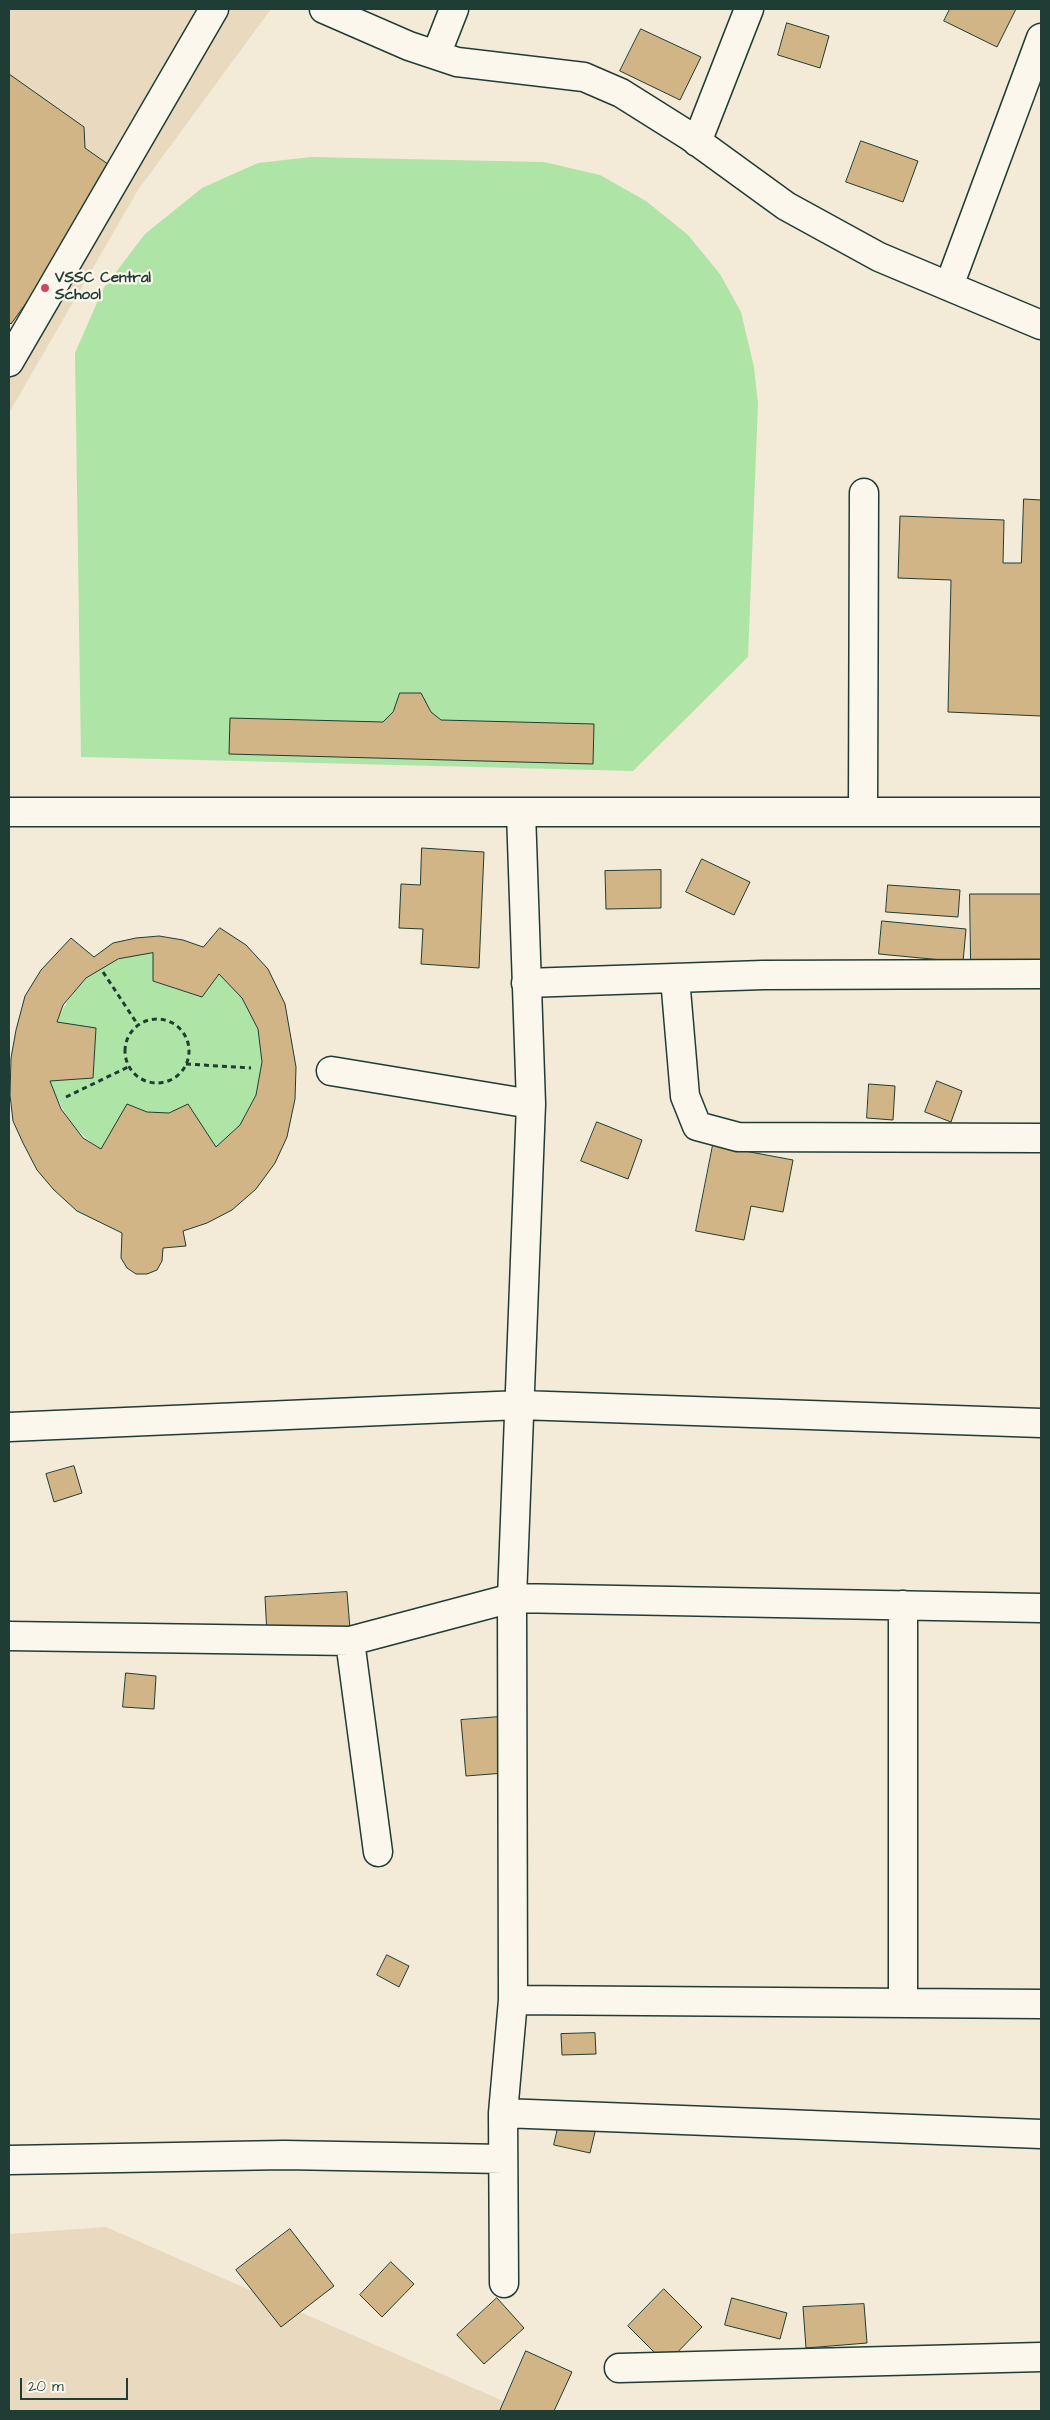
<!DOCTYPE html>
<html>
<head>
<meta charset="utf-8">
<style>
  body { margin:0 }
  #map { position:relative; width:1050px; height:2420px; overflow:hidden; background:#f3ead8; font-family:"Architects Daughter",sans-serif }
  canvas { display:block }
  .frame { position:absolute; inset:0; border:10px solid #1f3d34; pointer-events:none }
  .scale { position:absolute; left:20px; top:2378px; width:108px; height:22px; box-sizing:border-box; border:2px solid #1f3d34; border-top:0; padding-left:6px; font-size:15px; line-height:18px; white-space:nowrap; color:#1f3d34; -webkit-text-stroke:4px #fbf7ec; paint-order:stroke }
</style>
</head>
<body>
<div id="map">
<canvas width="1050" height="2420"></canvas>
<div class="frame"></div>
<div class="scale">20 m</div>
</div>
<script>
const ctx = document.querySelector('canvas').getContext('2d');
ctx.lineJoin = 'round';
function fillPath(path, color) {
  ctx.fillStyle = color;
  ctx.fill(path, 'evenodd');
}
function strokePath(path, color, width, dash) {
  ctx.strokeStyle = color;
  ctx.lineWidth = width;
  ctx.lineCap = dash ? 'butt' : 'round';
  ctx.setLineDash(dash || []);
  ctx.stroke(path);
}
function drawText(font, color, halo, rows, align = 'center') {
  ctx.font = font + ' "Architects Daughter",sans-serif';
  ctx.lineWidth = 4.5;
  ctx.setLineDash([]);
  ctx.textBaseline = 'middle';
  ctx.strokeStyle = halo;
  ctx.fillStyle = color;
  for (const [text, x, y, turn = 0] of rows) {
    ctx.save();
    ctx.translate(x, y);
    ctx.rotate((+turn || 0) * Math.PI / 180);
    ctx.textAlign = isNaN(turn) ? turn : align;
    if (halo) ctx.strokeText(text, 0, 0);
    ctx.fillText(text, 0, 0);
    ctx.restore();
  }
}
const built = new Path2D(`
  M9,9H271L138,190L9,413Z
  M106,2227L526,2411H9V2234Z`);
const green = new Path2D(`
  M311,157L544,162L600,175L646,201L688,235L720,274L741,312L754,367L758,404L748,657L633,771L81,757L75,353L103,289L145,234L202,188L258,163Z
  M153,953V981L202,997L219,974L242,998L258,1029L262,1062L256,1095L240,1125L216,1147L188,1104L101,1149C73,1131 62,1111 50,1081L93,1078L96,1029L57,1022C68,995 90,968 118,959C129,955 142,955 153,953Z`);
const building = new Path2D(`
  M950,9H1016L997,47L944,21Z
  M787,23L829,36L820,68L778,55Z
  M641,29L701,57L680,100L620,71Z
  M9,74L84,127L85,148L112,167V184L11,324L9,322Z
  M861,141L918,161L903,202L846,182Z
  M1024,499L1041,500V716L948,712L951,580L898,578L900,516L1004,520L1003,563H1021Z
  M400,693H421L431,712L441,720L594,724L593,764L229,754L230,718L383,722L393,712Z
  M422,848L484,852L479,968L421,964L423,929L399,928L401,884L420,885Z
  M702,859L750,882L734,915L686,892Z
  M661,870V908L606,909L605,871Z
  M888,885L960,890L958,917L886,912Z
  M970,894H1041V963H971Z
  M882,921L966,929L963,962L879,954Z
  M220,928L246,945L268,969L285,1004L296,1067L295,1099L287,1137L275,1163L256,1189L232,1210L207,1223L183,1231L186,1246L163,1248L162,1261L157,1270L147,1274H136L127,1268L121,1258L122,1233L77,1211L54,1190L37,1170L23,1143L13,1121L10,1095L11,1058L16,1030L25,996L41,970L71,938L94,957L113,943L136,938L159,936L183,940L203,947ZM153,953V981L202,997L219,974L242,998L258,1029L262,1062L256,1095L240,1125L216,1147L188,1104L169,1113L147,1112L127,1104L101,1149L83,1138L61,1109L50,1081L93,1078L96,1028L57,1022L63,1005L86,978L118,959Z
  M937,1081L962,1091L951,1122L925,1112Z
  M869,1084L895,1086L893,1120L867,1118Z
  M597,1122L642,1140L628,1179L581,1161Z
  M713,1145L793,1160L783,1212L751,1206L744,1240L696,1231Z
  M74,1466L82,1493L54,1502L46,1474Z
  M347,1592L350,1629L267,1634L265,1597Z
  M126,1673L156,1676L154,1709L123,1707Z
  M512,1716L517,1772L466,1776L461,1720Z
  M387,1955L409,1966L399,1987L377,1975Z
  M595,2033L596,2054L562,2055L561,2034Z
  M560,2119L596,2128L590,2153L554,2145Z
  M290,2229L334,2286L281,2327L236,2270Z
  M391,2262L414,2284L382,2317L360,2295Z
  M664,2289L702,2327L666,2364L628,2326Z
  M497,2298L524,2328L484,2364L457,2335Z
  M732,2298L787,2313L780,2339L725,2325Z
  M864,2304L867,2343L806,2348L803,2307Z
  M526,2351L572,2372L554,2411H500Z`);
const path = new Path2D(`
  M103,972L138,1025
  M125 1051a32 32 0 1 1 64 0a32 32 0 1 1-64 0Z
  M186,1064L251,1068
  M66,1097L128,1067`);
const minor = new Path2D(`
  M324,9L409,46L457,62L584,77L621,93L691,137L786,206L879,257L1041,325
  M436,55L454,9
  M697,142L749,9
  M949,286L1041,38
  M9,362L214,9
  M863,811L864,493
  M9,812H1041
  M675,978L685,1096L697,1126L738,1137L1041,1138
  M526,983L763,975L1041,974
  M331,1071L531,1104
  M9,1427L520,1405L1041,1423
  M903,1605V2003
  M9,1636L350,1641L512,1598L1041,1608
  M350,1641L378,1852
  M513,2000L1041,2004
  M503,2113L1041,2134
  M9,2160L284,2155L503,2159
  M504,2283L503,2113L513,2000L512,1598L531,1104L521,812
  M619,2368L1041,2357`);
const markers = [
  [45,288,5,"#d1495b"]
];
const poiNames = [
  ["VSSC Central",55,279],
  ["School",55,296]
];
fillPath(built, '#e9dabf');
fillPath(green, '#afe4a7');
fillPath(building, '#d1b586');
strokePath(building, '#1f3d34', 1);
strokePath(minor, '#1f3d34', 31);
strokePath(path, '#1f3d34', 3, [5, 4]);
strokePath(minor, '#fbf7ec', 28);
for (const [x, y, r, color] of markers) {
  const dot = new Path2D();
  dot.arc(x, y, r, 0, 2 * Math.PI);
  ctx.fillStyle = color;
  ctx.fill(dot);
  strokePath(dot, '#fbf7ec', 2);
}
drawText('bold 15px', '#1f3d34', '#fbf7ec', poiNames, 'left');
</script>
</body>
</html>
